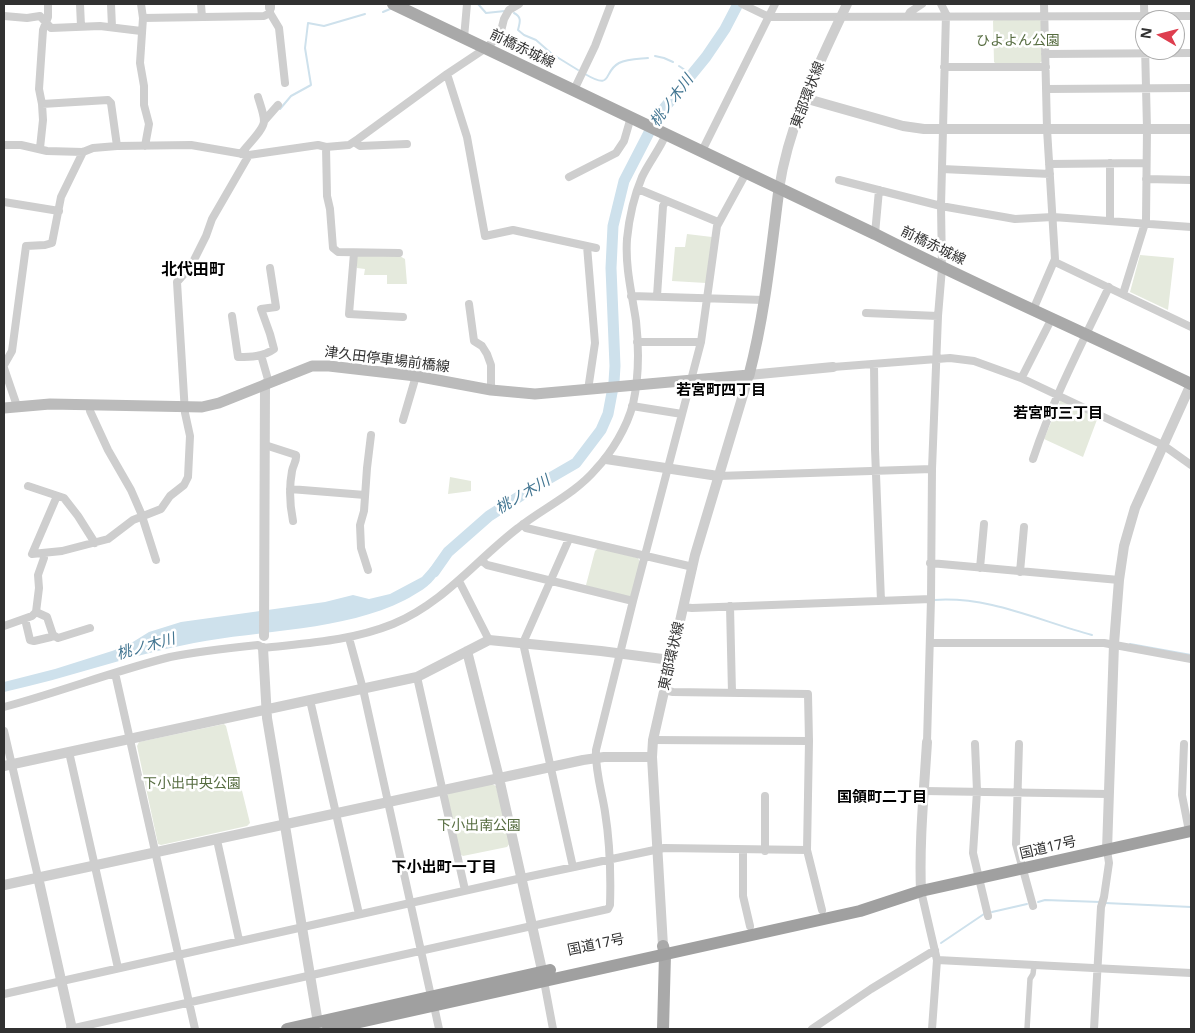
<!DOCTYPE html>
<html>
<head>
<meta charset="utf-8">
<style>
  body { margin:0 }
  #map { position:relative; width:1195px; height:1033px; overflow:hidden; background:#fff; font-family:"Noto Sans",sans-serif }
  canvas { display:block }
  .frame { position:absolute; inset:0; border:5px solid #313131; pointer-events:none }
  .north { position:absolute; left:1135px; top:10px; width:50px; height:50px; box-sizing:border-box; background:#fff; border:1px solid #adadad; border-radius:50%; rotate:278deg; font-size:14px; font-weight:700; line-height:20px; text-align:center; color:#313131 }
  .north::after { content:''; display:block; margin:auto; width:18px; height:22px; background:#de3e4f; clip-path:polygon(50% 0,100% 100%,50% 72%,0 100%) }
</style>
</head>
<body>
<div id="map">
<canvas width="1195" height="1033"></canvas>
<div class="frame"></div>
<div class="north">N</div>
</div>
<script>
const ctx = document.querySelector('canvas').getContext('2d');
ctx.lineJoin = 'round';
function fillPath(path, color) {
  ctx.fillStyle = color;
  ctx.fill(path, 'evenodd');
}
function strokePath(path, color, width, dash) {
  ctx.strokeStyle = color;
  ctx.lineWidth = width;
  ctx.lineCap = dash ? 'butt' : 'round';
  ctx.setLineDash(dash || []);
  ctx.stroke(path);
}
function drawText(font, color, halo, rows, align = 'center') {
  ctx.font = font + ' "Noto Sans","Noto Sans JP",sans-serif';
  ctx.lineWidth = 5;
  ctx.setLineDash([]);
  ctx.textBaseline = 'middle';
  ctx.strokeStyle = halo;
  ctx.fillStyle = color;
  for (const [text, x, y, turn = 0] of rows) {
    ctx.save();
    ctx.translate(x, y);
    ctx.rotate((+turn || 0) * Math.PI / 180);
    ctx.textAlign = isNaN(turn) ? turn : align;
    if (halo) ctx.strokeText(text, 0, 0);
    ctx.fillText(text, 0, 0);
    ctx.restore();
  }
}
const green = new Path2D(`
  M995,19H1039L1041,21L1042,61L1040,63L996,64L994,62L993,21Z
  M687,234L712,237L706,283L672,281L675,247H685Z
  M357,255H398L405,259L407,284H387V275H364L365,269L357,268Z
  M1140,255L1174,258L1168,310L1130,292Z
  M1061,399L1098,417L1083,457L1044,439Z
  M450,477L471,481V491L448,494Z
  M598,548L638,558L640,562L631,596L628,598L589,589L586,585L595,551Z
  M224,724L226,726L250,823L247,826L161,845L158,844L137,746L139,742Z
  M492,784L496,786L510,843L507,847L463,856L460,854L447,796L449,793Z`);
const water = new Path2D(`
  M446,550C443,558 442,567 437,575C431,586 416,594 405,600C344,631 261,630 194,643C130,655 68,678 4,692V682L55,669L112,651L128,645L149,632L181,622L325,602L353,595L369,599L390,594L422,577Z`);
const stream = new Path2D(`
  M478,4L486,13L505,11
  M383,12L390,9
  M514,13C522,17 520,22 518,30L524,35L536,40L552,54L578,70
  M655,56L664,58L673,62
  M679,66L691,74
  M585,74C614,91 602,72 619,63C627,59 639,59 648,58
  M280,109L291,96L311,85L305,48L308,23L324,26L365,14
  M934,600C990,596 1039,621 1092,635
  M1130,644L1191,655
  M1038,902L1045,900L1100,902
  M1105,903L1191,907
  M992,912L1027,904
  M941,943L984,914`);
const river = new Path2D(`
  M434,572L448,552L489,516L531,489L576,463L601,430L608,414L614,382L615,366L611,268L613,226L624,181L657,117L706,57L725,29L738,4`);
const pedestrian = new Path2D(`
  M1027,1029L1030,979L1033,974L1034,966`);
const minor = new Path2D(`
  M80,4L81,26
  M111,4L112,27
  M141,4L143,18L140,63L144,86V105L149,124L145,146
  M201,4L202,17
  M742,4L769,17H775L1191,16
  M270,13L279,28L285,83
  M4,16L27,18L40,16L51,28L100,26L141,31
  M908,16L910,12L922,4
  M143,18L264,16L270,13V8
  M464,38L467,4
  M1045,54L1191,53
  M944,67H1046
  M447,74L467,137L485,236L513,230L596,248
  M1046,89L1191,88
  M574,90L595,46L611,4
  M42,104L108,100L111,103L117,146
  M264,121L278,105
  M354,142L360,146L407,144
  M4,145H21L47,151L83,152L93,148L117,146L191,145L249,155L318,145L326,147L349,145L358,139L447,74L486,48L500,35L504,19L509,10L519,4
  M326,147L327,196L330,209L333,248L338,252L399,253
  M40,148L43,120L42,104L39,89L43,30L48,17V4
  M702,151L775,4
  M241,154C247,145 264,130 264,121C264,114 260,104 258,97
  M1049,164L1146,163
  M942,169L1050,174
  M569,177L616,153L624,141L631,117
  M1146,179L1191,180
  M839,180L941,206L1015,219L1053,217L1191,227
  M638,189L718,222
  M4,202L59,211
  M1110,221V163
  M875,234L879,190
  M587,246L595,343L588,390
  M354,253L349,314L403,317
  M1055,262L1191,327
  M1123,294L1146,220L1147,129L1144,4
  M631,296L764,300
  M657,296L663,206L666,201
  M469,304L474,341L482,346L487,354L491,365V390
  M1033,310L1055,259L1047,129L1044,4
  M866,313L938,316
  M232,316L238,357C250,357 263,357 274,349L270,334L261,309L276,307L270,268
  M637,342H701
  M261,355L269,383
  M874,364L875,449L881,601
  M4,365L12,351L26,246L45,245L52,243L61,197L83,152
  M833,367L950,358L974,361L1021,378L1163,445L1191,465
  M4,368L17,406
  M1021,378L1023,375L1052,318
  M89,404L90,411L108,450L131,490L141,513L156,560
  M632,406L682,414
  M403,420L416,376
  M265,445L296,455C297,461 293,465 292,471C289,487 290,506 293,521
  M1033,459C1053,399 1082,343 1109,287
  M718,476L932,469
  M28,486L64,498L78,516L95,543
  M290,489L365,495
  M57,496L32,554L62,551L108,539L133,520L161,509L170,496L184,485L188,477L190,436L185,413L177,282L191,266L206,236L212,219L249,155
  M523,524L526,528L693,567
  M569,539L523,643L573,867
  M481,560L487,565L633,601
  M930,563L1119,580
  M980,568L984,524
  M368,570L361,548L360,525L364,511L367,468L371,435
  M1020,572L1024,527
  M459,581L489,640
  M730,606L732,693
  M683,607L692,608L931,599
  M36,612L47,617L53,635
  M25,619L30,640L34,641L51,637L53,635L58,638L90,628
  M4,626L32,616L36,612L39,588L38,575L44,558L43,554
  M349,638L363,689L431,996
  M930,643H1104L1191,659
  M115,673L195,1029
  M417,677L465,890
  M664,690L673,692L808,694L809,741L807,850L822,910
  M310,700L359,914
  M4,707C60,692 114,671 170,657C199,651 228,648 258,645L263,648C307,643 351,641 393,624C444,603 476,560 518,528C543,508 575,494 596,469C612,452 627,427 633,404C639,377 639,348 636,321C632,294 625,267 627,239C629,219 634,196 642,177C649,162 660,149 666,134
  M4,731L38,877
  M653,740L809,741
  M927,742L931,599L932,469L938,316L942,268L941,206L946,14L941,4
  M975,744L977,791L973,853L988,916
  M1019,744L1016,844L1033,906
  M1184,744L1182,795L1189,831
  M69,752L118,968
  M925,791L1108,794
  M217,840L239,940
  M743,850V896L750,926
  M765,851V796
  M921,891L937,960L932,1029
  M937,960L1191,973
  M544,981L553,1029
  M4,994L522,878L664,848L807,850
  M434,1006L439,1029
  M70,1029L608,909L610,905C611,873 610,843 605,812C602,792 595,771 596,750L633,601L701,342L717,226L746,173
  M812,1029L871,989L935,950
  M1094,1029L1101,907L1104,897L1109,863L1107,850`);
const tertiary = new Path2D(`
  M270,4V8
  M804,98L903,126L924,129H1191
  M779,189C789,123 819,64 847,4
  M606,459L718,476
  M264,636L265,384
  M263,648L267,718L319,1029
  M467,651L499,778L544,979
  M4,766L417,677L489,640L601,651L670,660
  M1107,850L1114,644L1119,580L1124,546L1135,508L1191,384
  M38,877L72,1029
  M4,885L583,760L604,757H652
  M921,891C919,842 924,792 927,742
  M663,946L652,757L653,740L695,555L749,375L833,367`);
const secondary = new Path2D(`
  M4,408L50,404L202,407L219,403L312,366H329L416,376L491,390L535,394L749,375C765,314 771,251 779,189`);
const primary = new Path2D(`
  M393,4L875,234C979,287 1086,333 1191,384
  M663,946L665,954L663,1029`);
const trunk = new Path2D(`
  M287,1029L550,970
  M328,1029L860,911L921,891L1191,831`);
const parkNames = [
  ["ひよよん公園",1018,41],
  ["下小出中央公園",192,784],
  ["下小出南公園",479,826]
];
const streetNames = [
  ["前橋赤城線",522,49,26],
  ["東部環状線",808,95,-69],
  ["前橋赤城線",933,246,26],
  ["津久田停車場前橋線",387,360,7],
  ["東部環状線",672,656,-77],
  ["国道17号",1048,848,-13],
  ["国道17号",596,945,-12]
];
const waterNames = [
  ["桃ノ木川",672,101,-53],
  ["桃ノ木川",523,495,-31],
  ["桃ノ木川",146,647,-16]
];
const neighbourhoodNames = [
  ["若宮町四丁目",721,391],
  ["若宮町三丁目",1058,414],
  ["国領町二丁目",882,798],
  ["下小出町一丁目",444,868]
];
const quarterNames = [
  ["北代田町",193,270]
];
fillPath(green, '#e5eadd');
fillPath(water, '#cee1ec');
strokePath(stream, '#cee1ec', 2);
strokePath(river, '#cee1ec', 11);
strokePath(pedestrian, '#cecece', 5.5);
strokePath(minor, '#cecece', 8);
strokePath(tertiary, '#cecece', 10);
strokePath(secondary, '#bbb', 11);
strokePath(primary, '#a9a9a9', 12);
strokePath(trunk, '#a0a0a0', 12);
drawText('14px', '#566c40', '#fff', parkNames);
drawText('14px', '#313131', '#fff', streetNames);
drawText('italic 15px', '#427591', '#fff', waterNames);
drawText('bold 15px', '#000', '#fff', neighbourhoodNames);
drawText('bold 16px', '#000', '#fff', quarterNames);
</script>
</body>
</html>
